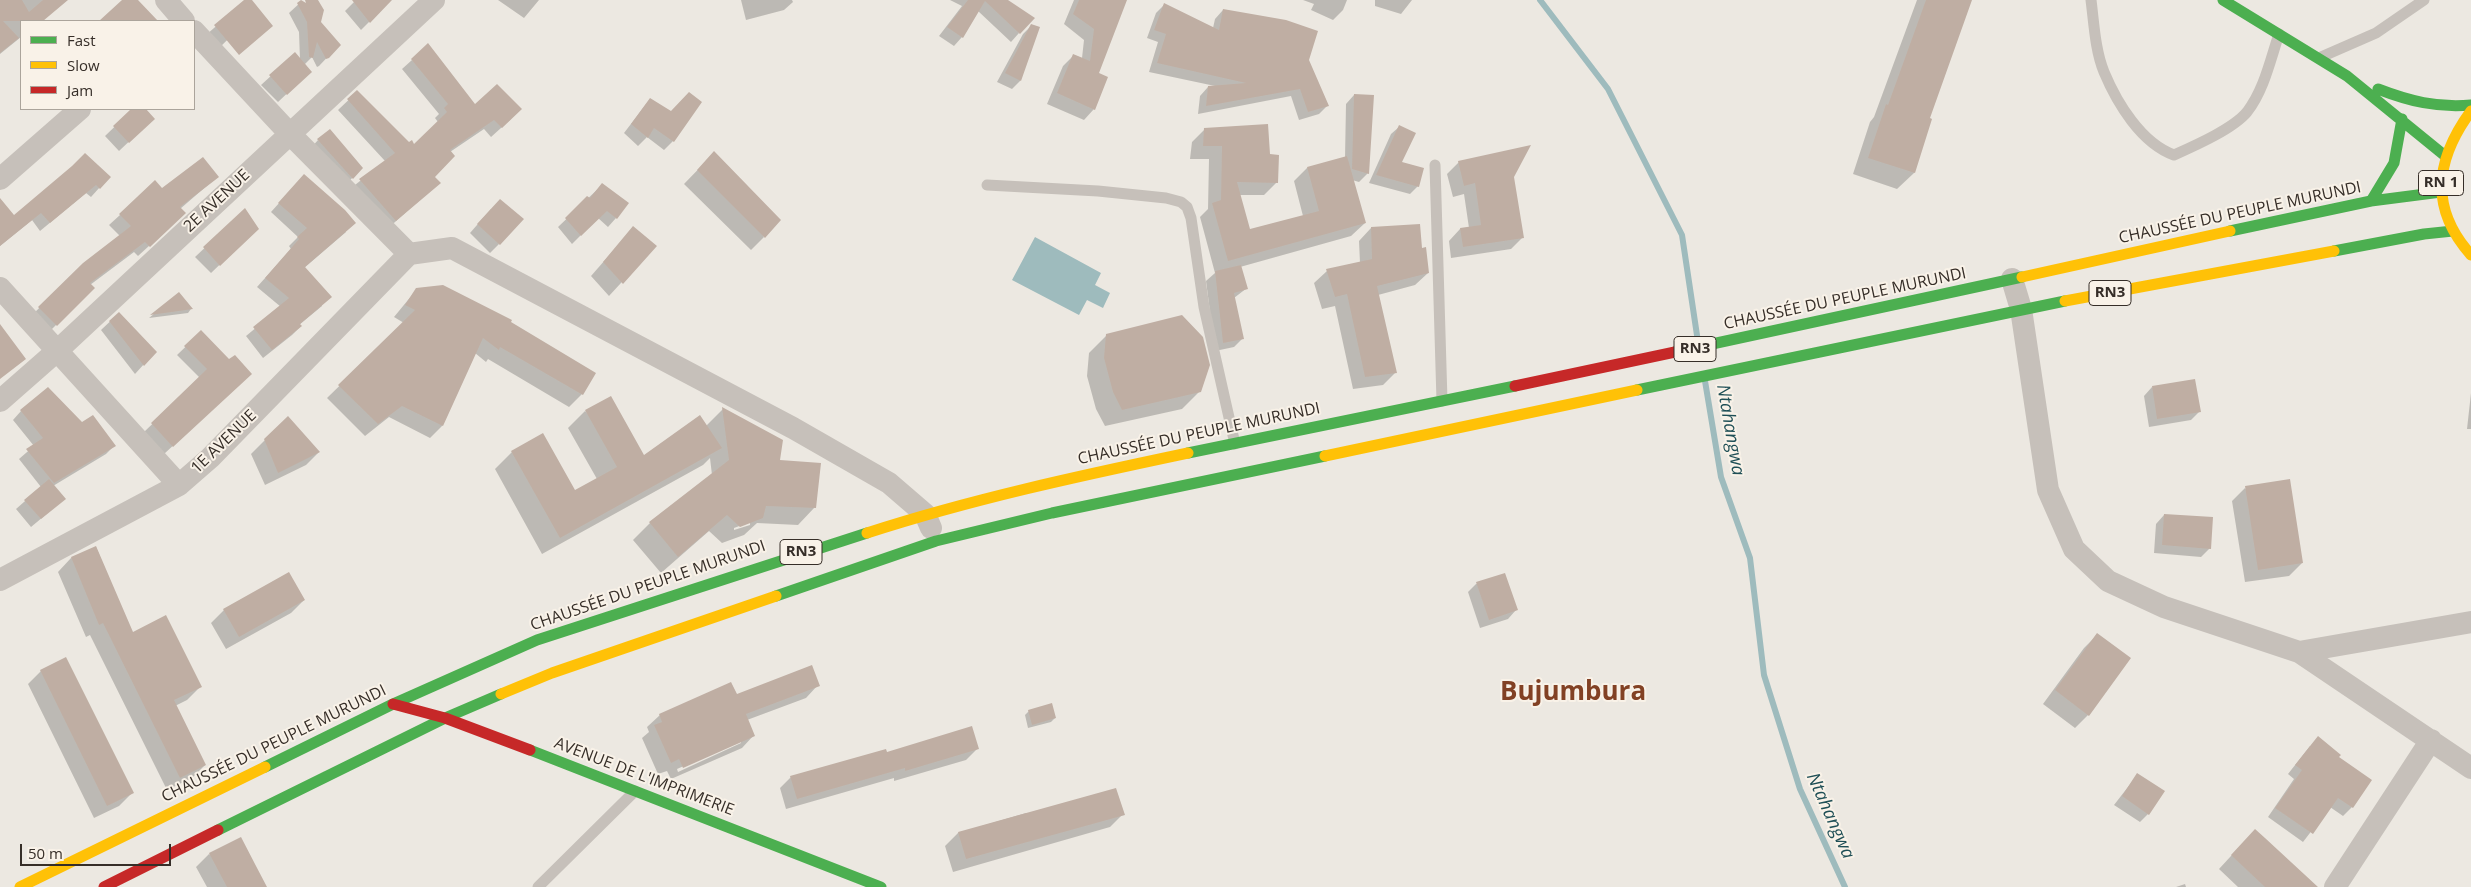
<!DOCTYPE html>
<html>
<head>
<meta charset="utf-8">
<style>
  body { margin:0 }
  #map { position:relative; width:2471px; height:887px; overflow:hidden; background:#ece8e1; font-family:"Open Sans",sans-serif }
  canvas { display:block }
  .legend { position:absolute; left:20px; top:20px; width:175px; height:90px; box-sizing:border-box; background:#f9f2e8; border:1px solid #aba49b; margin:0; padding:6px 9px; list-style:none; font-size:15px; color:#362e28 }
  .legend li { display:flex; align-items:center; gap:10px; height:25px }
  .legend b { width:25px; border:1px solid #aba49b }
  .scale { position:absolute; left:20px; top:844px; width:151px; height:22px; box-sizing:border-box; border:2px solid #362e28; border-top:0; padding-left:6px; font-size:15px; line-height:18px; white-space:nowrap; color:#362e28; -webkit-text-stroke:4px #f9f2e8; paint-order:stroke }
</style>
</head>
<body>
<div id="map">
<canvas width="2471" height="887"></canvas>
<ul class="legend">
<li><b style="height:6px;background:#4caf50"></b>Fast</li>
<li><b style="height:6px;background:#ffc107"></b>Slow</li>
<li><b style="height:6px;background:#c62828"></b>Jam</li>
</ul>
<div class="scale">50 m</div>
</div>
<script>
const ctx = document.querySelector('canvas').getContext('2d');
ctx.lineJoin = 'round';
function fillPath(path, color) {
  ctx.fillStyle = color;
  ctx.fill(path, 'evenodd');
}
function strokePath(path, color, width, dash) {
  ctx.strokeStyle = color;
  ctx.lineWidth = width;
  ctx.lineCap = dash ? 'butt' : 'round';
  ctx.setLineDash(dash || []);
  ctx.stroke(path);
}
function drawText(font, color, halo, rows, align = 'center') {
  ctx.font = font + ' "Open Sans",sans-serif';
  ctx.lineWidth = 4;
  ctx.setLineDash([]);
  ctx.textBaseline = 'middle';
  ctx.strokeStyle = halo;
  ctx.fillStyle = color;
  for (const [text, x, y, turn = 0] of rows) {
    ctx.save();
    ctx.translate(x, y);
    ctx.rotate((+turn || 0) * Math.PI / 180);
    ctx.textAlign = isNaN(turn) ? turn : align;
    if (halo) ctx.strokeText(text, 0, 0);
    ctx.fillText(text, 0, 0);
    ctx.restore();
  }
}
const water = new Path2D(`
  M1035,237L1101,273L1095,285L1110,293L1103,308L1087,300L1079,315L1012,280Z`);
const shadow = new Path2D(`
  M0,0H66L41,21H21V37L0,54Z
  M246,0H250L258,10L218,49L206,35Z
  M312,0H317L320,22L339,45L319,66L317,67L312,57L304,65L310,72L278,102L261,85L295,54L300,60L299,32L289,13L302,1L306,5Z
  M356,0H391L361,30L345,11Z
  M498,0H539L524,18Z
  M741,0H792L793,2L784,10L746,20Z
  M950,0H1006L1019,33L1011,42L978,11L962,37L954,46L939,36L962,6Z
  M1074,0H1126L1098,74L1094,109L1084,120L1047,104L1063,66L1074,55L1082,58L1084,40L1064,24Z
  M1303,0H1347L1343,10L1333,20L1311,10L1314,4Z
  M1375,0H1412L1401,14L1375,6Z
  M1917,0H1971L1928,119L1914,173L1897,189L1853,174L1870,122L1874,117Z
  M1164,5L1213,28L1215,19L1223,10L1308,60L1328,105L1319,114L1299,120L1291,96L1198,114L1200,96L1208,87L1215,86L1149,72L1158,42L1147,38L1156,13Z
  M1032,25L1020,81L1012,89L997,82L1023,34Z
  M412,60L475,106L511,119L491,137L484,129L450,152L433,177L439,183L386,230L350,189L385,161L338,110L357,92L409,144L414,146L438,122L435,118L439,114L402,69Z
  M1354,95L1368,173L1359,182L1352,180L1365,223L1351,236L1240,267L1247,288L1234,298L1243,338L1234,347L1215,351L1206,281L1215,273L1200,217L1208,209L1209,159H1190L1192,142L1205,129L1269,156L1277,182L1264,195H1240L1249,231L1303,216L1294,181L1307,168L1345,158L1346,104Z
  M650,99L673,141L664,150L647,137L638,146L624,133Z
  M133,109H144L153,119L119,151L105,136Z
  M1399,127L1401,163L1418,186L1410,194L1369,183L1391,134Z
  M318,140L361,168L344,187L310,149Z
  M714,153L764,237L751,250L684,184Z
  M1459,162L1513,177L1522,238L1511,249L1451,258L1449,241L1460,229L1469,228L1464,194L1453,197L1447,174Z
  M109,177L91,197L86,193L40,231L32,220L0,246V212L14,217Z
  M217,177L180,209L173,224L138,256L134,252L90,285L93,288L45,336L28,319L84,264L120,236L109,225L120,215L162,190Z
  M298,182L346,232L304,268L322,306L299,325L301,326L292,335L263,358L246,336L281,307L257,287L291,249L289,246L298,237L271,212Z
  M602,185L616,218L608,227L598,218L572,244L558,227Z
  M491,209L499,244L490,253L470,233Z
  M245,210L257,229L211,273L195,257Z
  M633,228L655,246L609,296L591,276Z
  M1371,228L1420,250L1428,273L1415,285L1378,295L1395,373L1383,385L1353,389L1335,306L1322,309L1314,283L1327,271L1360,263L1359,241Z
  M417,289L509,323L594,373L582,394L569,407L488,359L486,362L475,353L442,426L430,438L389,417L365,436L327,398L404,323L394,317Z
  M179,293L191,309L188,313L149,318Z
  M119,313L155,352L135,374L101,330Z
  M201,332L242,382L164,454L144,432L200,378L177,355Z
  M1107,335L1200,391L1182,409L1105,426L1096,409L1087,376L1089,353Z
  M2152,387L2199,412L2191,420L2149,427L2144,396Z
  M2471,393V429H2467Z
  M723,409L778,461L815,507L798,525L757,523L744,535L722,543L709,531L661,573L633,540L650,523L712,475L710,458L703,465L542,554L495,469L512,452L575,492L597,479L568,428L585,411L643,457L706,426ZM750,522V525L734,530V528Z
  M21,411L82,424L114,446L106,454L53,486L55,507L31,527L16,509L41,487L19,459L34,446L13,420Z
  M288,417L319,452L306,465L265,485L251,454Z
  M2245,488L2302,563L2289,576L2245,582L2232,501Z
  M2164,515L2210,548L2201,557L2154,553L2156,524Z
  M96,547L132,633L200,687L187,700L175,706L205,765L192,778L167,790L90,635L86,637L58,572L71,558Z
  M1504,574L1516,610L1508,619L1480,628L1468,592L1476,584Z
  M304,600L291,613L226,649L211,623L224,610Z
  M2097,635L2088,715L2075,728L2043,704L2084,648Z
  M41,671L132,793L119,806L94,818L28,684Z
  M818,685L806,698L747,720L754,735L742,748L671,779L667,771L658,774L642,738L649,732L647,727L660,715L736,695ZM741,741V743L678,772L677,769Z
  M1029,711L1055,718L1051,722L1028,728L1025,715Z
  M2310,746L2338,757L2352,807L2343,816L2330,807L2303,842L2268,817L2294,779L2288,774Z
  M978,748L966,760L894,781V778L786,809L780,788L791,777L886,754Z
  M2138,774L2148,814L2140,822L2114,805Z
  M1026,813L1123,814L1110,827L953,872L945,846L958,833Z
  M2242,844L2302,887H2238L2219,869Z
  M209,854L266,887H207L196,867Z
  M2185,884L2186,887H2176Z`);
const stream = new Path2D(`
  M1540,0L1608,89L1682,235L1698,342
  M1705,381L1721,477L1750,558L1764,675L1800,789L1845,887`);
const building = new Path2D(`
  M0,0H22L29,12L43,0H68L43,21H3L19,38L0,53Z
  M122,0H138L158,21H99Z
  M244,0H252L273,26L239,55L214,25Z
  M301,0L306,3L305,0H318L324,10L321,22L341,45L329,58L326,59L317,42L313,58L309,57L307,22L297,3Z
  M352,0H392L370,23Z
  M968,0H1008L1035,18L1020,34L985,1L963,38L947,27Z
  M1079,0H1127L1099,73L1108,77L1095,110L1057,93L1073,54L1090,61L1094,29L1073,14Z
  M1926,0H1972L1930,118L1932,119L1915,173L1868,158L1886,104L1888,105Z
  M1164,3L1219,30L1223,9L1286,20L1318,31L1309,60L1329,106L1308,112L1300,89L1206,106L1208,86L1246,83L1157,63L1166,34L1154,30Z
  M1031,24L1040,27L1021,81L1005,73Z
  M428,43L475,104L497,84L522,109L502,128L494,120L450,150L455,156L435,177L441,183L396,221L359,179L395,153L347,99L357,90L409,142L412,140L414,144L447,112L444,108L448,104L411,59Z
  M295,52L312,72L287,95L269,75Z
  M689,92L702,102L674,142L654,128L648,138L631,124L650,98L671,111Z
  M1354,94L1374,95L1369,174L1352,169Z
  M131,109H146L155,119L129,143L113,126Z
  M1268,124L1270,154L1279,155L1278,183L1237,182L1250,229L1319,211L1307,167L1347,156L1366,223L1228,261L1212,203L1221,200L1222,146H1203L1204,128Z
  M1399,125L1416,133L1402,162L1424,168L1419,187L1376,175Z
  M330,129L363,168L353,179L317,139Z
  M1531,145L1514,177L1524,238L1463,247L1460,228L1481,225L1475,183L1464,186L1458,161Z
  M714,151L781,220L765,238L697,170Z
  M85,153L111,177L100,189L96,185L50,223L41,213L0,246V198L14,215L72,166Z
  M203,157L219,177L180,207L186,213L150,247L145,242L90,283L95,288L57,326L38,307L83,263L131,226L119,214L155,180L162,188Z
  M304,174L345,210L356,223L305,267L332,297L300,324L302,326L272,350L253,327L289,298L265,278L299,239L297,237L307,228L278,203Z
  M602,183L629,203L617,219L607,211L581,236L565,218L587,196L590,198Z
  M500,199L524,219L500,245L477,224Z
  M245,208L259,229L220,266L203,247Z
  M1420,224L1422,248L1426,247L1429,273L1377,286L1397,373L1365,377L1347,294L1335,297L1326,269L1372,259L1371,227Z
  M633,226L657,246L623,284L603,262Z
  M1241,265L1248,289L1234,293L1244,339L1223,343L1215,271Z
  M443,285L512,320L511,322L596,373L583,395L500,347L499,350L483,338L443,426L402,406L378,424L338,385L415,310L405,305L416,288Z
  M179,292L193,309L150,315Z
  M119,312L157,352L144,366L109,321Z
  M1182,315L1203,337L1210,365L1201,392L1122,410L1113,392L1104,358L1106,334Z
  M0,324L26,359L0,379Z
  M201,330L229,359L235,355L252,374L173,447L151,423L207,369L184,346Z
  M2195,379L2201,412L2157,419L2152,386Z
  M48,387L82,422L93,415L116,446L54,483L26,449L43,438L20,410Z
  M611,396L644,455L700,415L722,448L560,538L511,451L543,433L575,490L617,467L585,410Z
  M722,407L783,440L780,460L821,463L816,508L766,506L763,518L740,527L727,515L678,557L649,522L729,460Z
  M288,416L320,452L278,473L264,439Z
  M49,479L66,499L41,519L24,500Z
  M2290,479L2303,563L2258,570L2245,486Z
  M2164,514L2213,517L2211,549L2162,545Z
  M96,546L133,632L166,615L202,687L174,700L206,765L180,778L103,623L99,625L71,557Z
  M289,572L305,600L239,637L223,609Z
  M1505,573L1518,610L1489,620L1476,582Z
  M2097,633L2131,658L2089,716L2055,690Z
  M66,657L134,793L107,806L40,670Z
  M812,665L820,686L746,714L755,736L683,768L679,759L671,763L654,725L662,722L659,714L731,682L737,694Z
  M1052,703L1056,718L1032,725L1028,710Z
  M972,726L979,749L905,771V768L797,799L790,776L886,749L887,752Z
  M2318,736L2341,755L2339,757L2372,780L2353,808L2338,798L2313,834L2275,808L2302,770L2295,765Z
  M2137,773L2165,791L2149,815L2122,796Z
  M1116,788L1125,815L966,859L958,832Z
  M2255,829L2265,838L2318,887H2265L2231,855Z
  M241,837L256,866L267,887H227L209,853Z`);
const lane = new Path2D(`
  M2091,0C2094,23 2095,50 2104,72C2117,103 2141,143 2174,155C2194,146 2233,129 2247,112C2264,90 2270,61 2279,34
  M2321,57L2376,33L2424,0
  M1435,165L1442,401
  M987,185L1098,191L1166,198L1181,202L1187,207L1191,218L1204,307L1235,444
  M538,887L635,791`);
const street = new Path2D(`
  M166,0L184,21
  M194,31L289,133L409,254L452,248L793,428L889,483L925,514L931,528
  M0,179L80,109
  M2012,279L2021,309L2048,490L2074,549L2108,581L2164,607L2299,652L2471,768
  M0,288L179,485
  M0,401L58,350L434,0
  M0,580L179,485L210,458L409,254
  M2299,652L2471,622
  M2335,887L2431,740`);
const fast = new Path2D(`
  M2223,0L2347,76L2444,155
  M2378,89C2409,101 2437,108 2471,105
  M2371,201L2394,163L2402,119
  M2230,231L2371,201L2441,192
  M2334,251L2424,234L2453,231
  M1675,352L2022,277
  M1637,390L2065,301
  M1188,453L1515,386
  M776,596L936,541L1052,513L1325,456
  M530,750L881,887
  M265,767L393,704L537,640L867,533
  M218,830L445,718L501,694`);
const slow = new Path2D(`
  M2471,111C2435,160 2429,208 2471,255
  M2022,277L2230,231
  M2065,301L2334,251
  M1325,456L1637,390
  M867,533C972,499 1079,476 1188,453
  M501,694L552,673L776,596
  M20,887L265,767`);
const jam = new Path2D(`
  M1515,386L1675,352
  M393,704L445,718L530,750
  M104,887L218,830`);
const shields = [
  [2441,183,45],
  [2110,293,42],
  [1695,349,42],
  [801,552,42]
];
const shieldNames = [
  ["RN 1",2441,183],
  ["RN3",2110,293],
  ["RN3",1695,349],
  ["RN3",801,552]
];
const streetNames = [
  ["2E AVENUE",217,201,-43],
  ["CHAUSSÉE DU PEUPLE MURUNDI",2240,213,-12],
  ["CHAUSSÉE DU PEUPLE MURUNDI",1845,299,-12],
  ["CHAUSSÉE DU PEUPLE MURUNDI",1199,434,-12],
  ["1E AVENUE",224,442,-44],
  ["CHAUSSÉE DU PEUPLE MURUNDI",648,586,-19],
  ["CHAUSSÉE DU PEUPLE MURUNDI",274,744,-26],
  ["AVENUE DE L'IMPRIMERIE",644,777,21]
];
const waterNames = [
  ["Ntahangwa",1730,430,80],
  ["Ntahangwa",1830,816,66]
];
const townNames = [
  ["Bujumbura",1573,693]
];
fillPath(water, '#9ebbbd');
fillPath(shadow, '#0003');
strokePath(stream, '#9ebbbd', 6);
fillPath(building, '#bfaea3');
strokePath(lane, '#c6c0ba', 11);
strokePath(street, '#c6c0ba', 22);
strokePath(fast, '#4caf50', 11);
strokePath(slow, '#ffc107', 11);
strokePath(jam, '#c62828', 11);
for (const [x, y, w] of shields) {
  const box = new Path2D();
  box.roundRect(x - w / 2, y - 12.5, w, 25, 4);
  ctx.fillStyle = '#f9f2e8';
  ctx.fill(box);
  strokePath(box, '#362e28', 1);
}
drawText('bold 15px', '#362e28', null, shieldNames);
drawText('16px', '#362e28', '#f9f2e8', streetNames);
drawText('italic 18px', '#1f4f56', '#f9f2e8', waterNames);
drawText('bold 26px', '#824124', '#f9f2e8', townNames);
</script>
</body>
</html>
